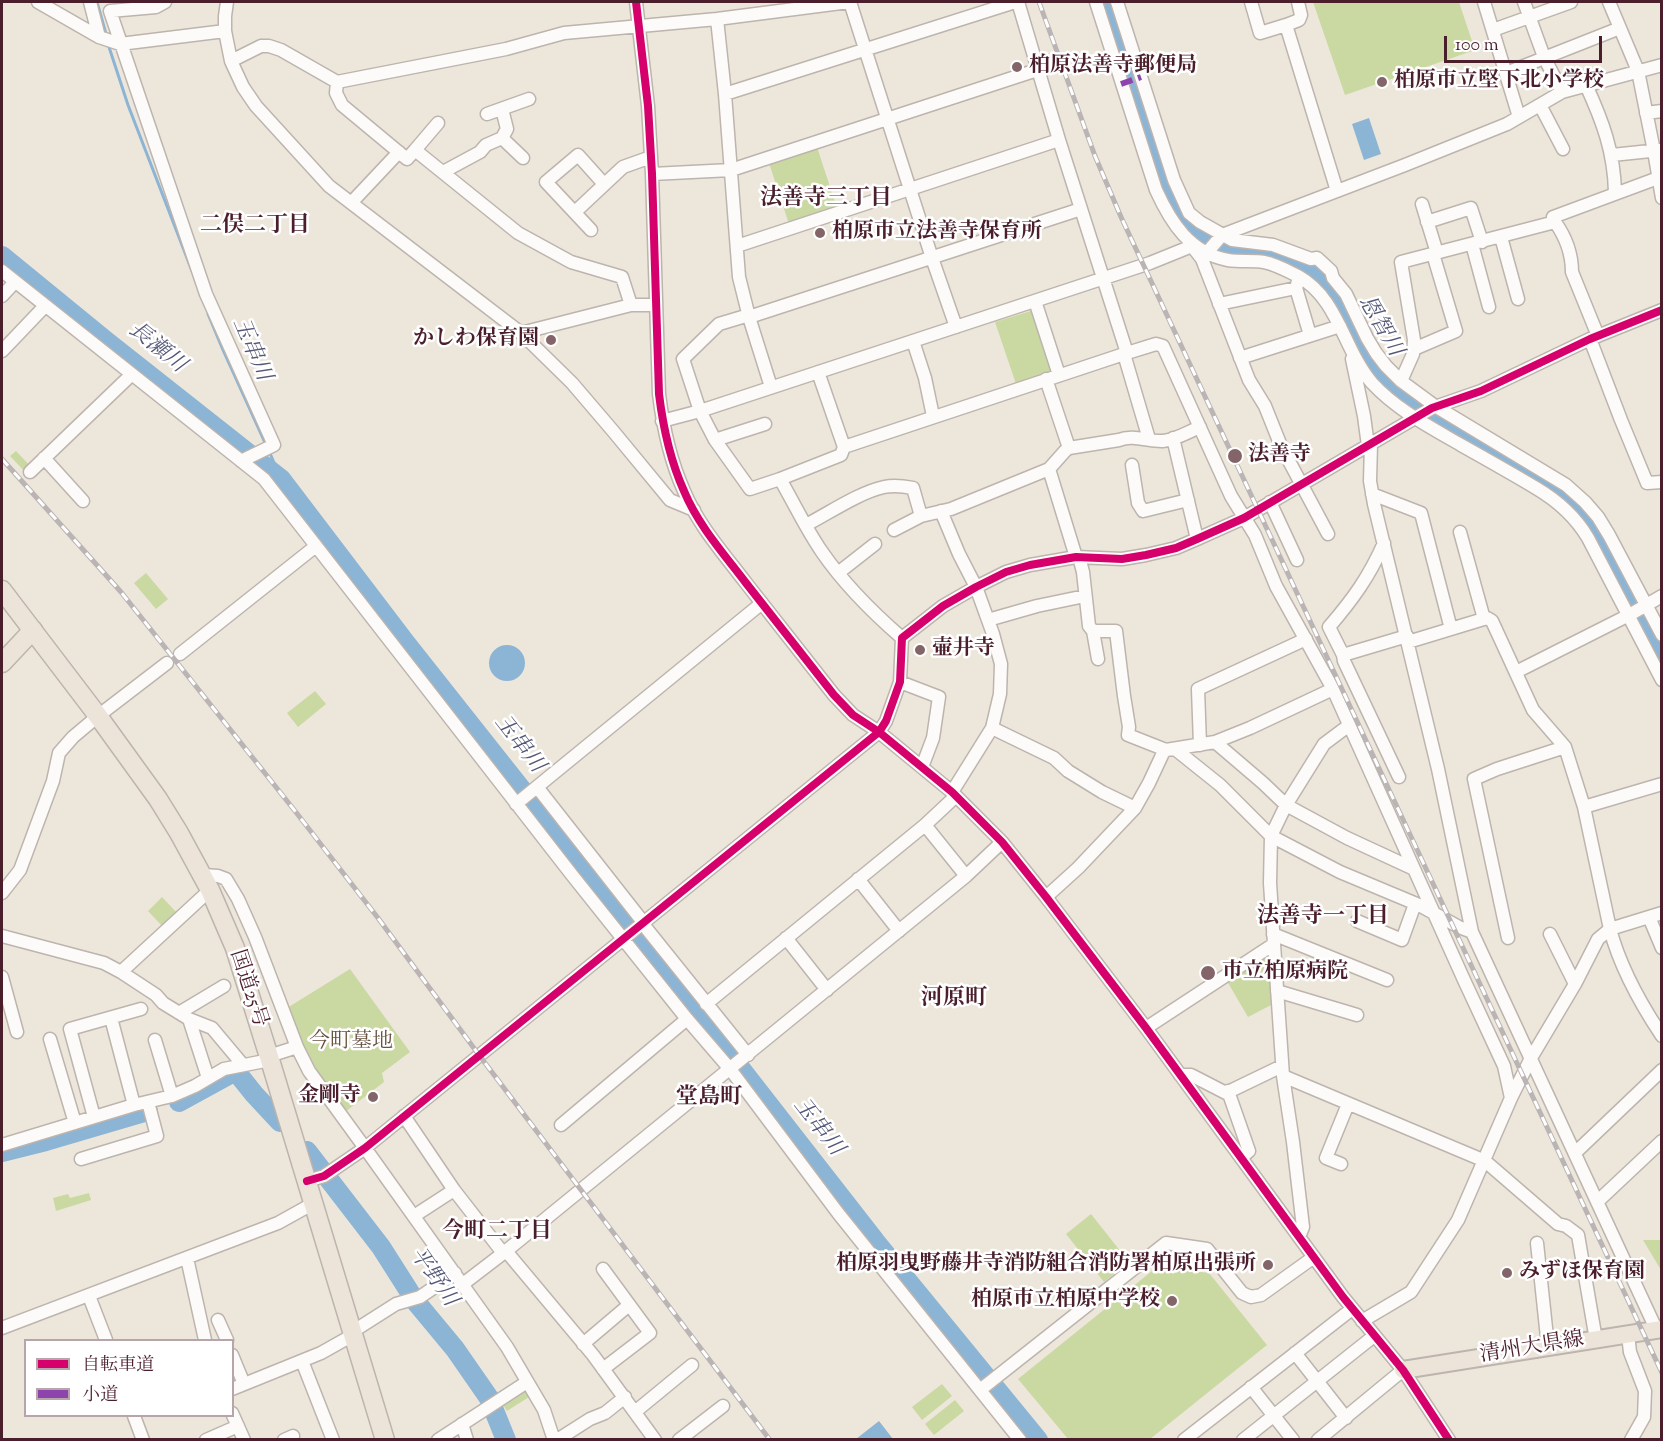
<!DOCTYPE html>
<html>
<head>
<meta charset="utf-8">
<style>
  body { margin:0 }
  #map { position:relative; width:1663px; height:1441px; overflow:hidden; background:#ede7db; font-family:"Sorts Mill Goudy","Noto Serif JP",serif }
  canvas { display:block }
  .frame { position:absolute; inset:0; border:3px solid #4a1f2b; pointer-events:none }
  .legend { position:absolute; left:24px; top:1339px; width:210px; height:78px; box-sizing:border-box; background:#fff; border:2px solid #b7a5aa; margin:0; padding:8px 10px; list-style:none; font-size:18px; color:#4a1f2b }
  .legend li { display:flex; align-items:center; gap:12px; height:30px }
  .legend b { width:30px; border:2px solid #b7a5aa }
  .scale { position:absolute; left:1444px; top:36px; width:158px; height:27px; box-sizing:border-box; border:3px solid #4a1f2b; border-top:0; padding-left:8px; font-size:18px; line-height:21px; white-space:nowrap; color:#4a1f2b; -webkit-text-stroke:4px #fff; paint-order:stroke }
</style>
</head>
<body>
<div id="map">
<canvas width="1663" height="1441"></canvas>
<div class="frame"></div>
<ul class="legend">
<li><b style="height:8px;background:#d6006c"></b>自転車道</li>
<li><b style="height:8px;background:#8e44ad"></b>小道</li>
</ul>
<div class="scale">100 m</div>
</div>
<script>
const ctx = document.querySelector('canvas').getContext('2d');
ctx.lineJoin = 'round';
function fillPath(path, color) {
  ctx.fillStyle = color;
  ctx.fill(path, 'evenodd');
}
function strokePath(path, color, width, dash) {
  ctx.strokeStyle = color;
  ctx.lineWidth = width;
  ctx.lineCap = dash ? 'butt' : 'round';
  ctx.setLineDash(dash || []);
  ctx.stroke(path);
}
function drawText(font, color, halo, rows, align = 'center') {
  ctx.font = font + ' "Sorts Mill Goudy","Noto Serif JP",serif';
  ctx.lineWidth = 5;
  ctx.setLineDash([]);
  ctx.textBaseline = 'middle';
  ctx.strokeStyle = halo;
  ctx.fillStyle = color;
  for (const [text, x, y, turn = 0] of rows) {
    ctx.save();
    ctx.translate(x, y);
    ctx.rotate((+turn || 0) * Math.PI / 180);
    ctx.textAlign = isNaN(turn) ? turn : align;
    if (halo) ctx.strokeText(text, 0, 0);
    ctx.fillText(text, 0, 0);
    ctx.restore();
  }
}
const green = new Path2D(`
  M1313,2H1459L1475,50L1345,95Z
  M817,147L837,208L789,224L769,163Z
  M1034,310L1054,371L1016,384L995,322Z
  M16,451L35,471L29,476L10,456Z
  M146,573L168,599L156,609L134,583Z
  M315,691L326,704L298,727L287,713Z
  M162,897L177,913L163,927L148,911Z
  M1271,952L1275,1003L1248,1017L1227,981Z
  M350,969L410,1052L382,1073L384,1082L345,1112L301,1046L287,1008Z
  M89,1193L91,1200L56,1211L53,1198L68,1194L70,1198Z
  M1091,1214L1129,1262L1104,1282L1066,1234Z
  M1643,1240H1661V1270Z
  M1157,1267L1209,1273L1267,1345L1150,1439H1068L1018,1379Z
  M942,1384L952,1396L922,1420L912,1407Z
  M525,1386L532,1395L507,1411L501,1402Z
  M955,1400L964,1411L934,1435L925,1424Z`);
const water = new Path2D(`
  M1369,118L1381,154L1364,160L1352,124Z
  M489 663a18 18 0 1 1 36 0a18 18 0 1 1-36 0Z
  M879,1421L893,1439H856Z`);
const stream = new Path2D(`
  M97,2L106,34
  M108,44L128,105L192,271
  M208,314L223,350L266,445
  M269,451L281,479`);
const river = new Path2D(`
  M1108,2L1168,190L1179,214L1191,231L1209,241L1235,251L1264,253L1292,261L1316,276L1332,293L1371,367L1394,390L1552,489C1571,504 1584,519 1598,538L1662,662
  M2,256L106,341L281,479L405,642L617,910L875,1241L1038,1440
  M179,1102L232,1073L238,1074L254,1094L280,1122
  M307,1151L381,1247L416,1302L455,1349L489,1398L506,1440
  M2,1152L46,1141L148,1111`);
const minor = new Path2D(`
  M38,2L99,37L120,44L225,31
  M90,2L99,37
  M165,2L156,7L110,11L206,294L274,445L241,461
  M227,2L225,16V31L231,61L243,87L256,106L329,186L521,333L572,383L613,431L670,500L694,510
  M636,2L648,106L652,174L659,394C663,427 670,460 684,491C698,525 724,554 746,583C775,620 805,658 834,695L853,715L879,732L952,792L1002,842L1046,897L1146,1028L1343,1297L1403,1370L1449,1440
  M850,2L932,258L956,327
  M1018,2L1059,140L1127,353
  M1096,2L1156,190C1171,223 1190,253 1228,260C1240,262 1253,260 1264,262C1275,264 1288,271 1298,276C1339,299 1343,349 1372,383C1397,410 1430,427 1461,445C1486,459 1511,473 1536,488C1558,501 1575,516 1588,538L1662,680
  M1117,2L1174,180L1189,213L1200,222L1232,240L1273,245L1311,259L1317,258L1331,271L1333,278L1346,294L1367,338L1376,353L1386,366L1401,381L1435,406L1566,485L1585,502L1598,517L1609,535L1662,635
  M1251,2L1260,33L1286,25
  M1298,2L1301,15L1299,20L1286,25L1337,191
  M1484,2L1519,117
  M1524,2L1544,57L1562,92
  M1609,2L1638,71L1654,151L1662,198
  M717,19L725,94L739,277L749,317L771,387
  M1493,30L1571,2
  M261,46H269L281,50L337,82L506,49L564,33L717,19L849,2
  M231,61L261,46
  M1506,73L1620,28
  M337,82L336,93L342,105L407,159L415,150L518,233L571,262L622,277L631,305
  M1586,85C1603,122 1614,152 1615,192
  M725,94L1015,2
  M1540,105L1563,149
  M1646,113L1662,111
  M487,114L529,99
  M502,138L523,158
  M415,150L438,123
  M1612,155L1660,150
  M443,172L480,152L486,145L502,138L507,129L502,109
  M652,174L731,170L1037,70
  M351,203L399,152
  M1422,204L1437,253
  M575,212L623,167L651,157
  M1427,222L1471,208L1482,242
  M1555,222C1565,236 1572,254 1572,272L1598,336
  M591,230L546,182L578,155L604,184
  M1501,237L1518,299
  M1472,244L1489,307
  M737,246L1059,140
  M1204,256L1222,235L1405,165L1507,124L1562,92L1662,65
  M2,271L264,479L572,875L687,1019L730,1069L838,1213L1020,1440
  M1298,281L1296,288L1310,335
  M2,296L15,282
  M1035,301L1059,375
  M1219,304L1296,288
  M749,315L719,324L683,359L700,411L715,440L750,489L780,479C794,503 806,529 822,552C844,584 872,612 902,638
  M749,317L1081,209
  M521,333L631,305H656
  M1590,339L1621,420L1647,483L1662,482
  M913,341L925,378L933,416
  M1414,349L1456,331L1433,254
  M2,351L45,306
  M1124,354L1149,439
  M1240,358L1340,326
  M1352,359L1364,416L1368,446
  M818,372L844,447L1127,353L1156,344L1163,346L1231,496L1255,535L1276,586L1333,689L1464,980L1504,1066L1511,1098
  M1046,379L1069,448
  M1401,381L1413,354L1414,340L1401,262L1555,222L1553,217L1658,178
  M662,421L700,411L1150,263L1192,246L1202,259L1249,380L1265,406L1281,446L1328,534
  M1173,438L1197,539
  M715,440L765,424
  M1371,444L1370,481L1374,504L1438,769L1472,932L1657,1331
  M44,458L83,501
  M1132,465L1138,503L1143,511L1188,500
  M1049,469L1076,557
  M30,472L131,375
  M780,479L841,455L844,447
  M1372,494L1421,513L1451,629
  M1270,502L1297,560
  M941,511L959,554L976,587L993,634L1001,664L1000,694L992,728L952,792
  M806,525C829,513 860,492 884,487C893,485 903,486 913,488L921,516
  M894,530L921,516L951,509L1049,469L1065,451L1069,448L1119,440C1133,434 1149,442 1163,441C1175,440 1188,432 1200,427
  M1460,532L1484,619
  M1384,543C1369,577 1353,599 1329,627L1343,655L1407,636
  M1079,557L1083,572L1089,626L1093,631H1116L1124,696L1129,727L1128,735L1166,750
  M838,573L875,544
  M988,620L1037,606L1085,596
  M1093,631L1098,659
  M1408,642L1487,618L1492,621L1533,710L1565,747L1584,807L1610,929C1620,967 1640,1003 1662,1036
  M180,654L316,546
  M1343,655L1344,661L1399,777
  M1516,672L1631,614L1662,596
  M900,682L939,697L933,738L922,767
  M992,728L1054,758L1068,771L1102,792L1135,808
  M1215,742L1263,783L1286,805L1347,838L1414,869
  M1200,745L1198,689L1306,639
  M1175,749L1220,785L1271,836L1340,872L1419,905L1459,927L1472,932
  M537,787L643,922
  M516,804L762,603
  M1584,807L1662,784
  M925,825L966,876
  M203,875L218,876L226,879L238,899L255,937L297,1047L309,1071L365,1148L507,1347L544,1410L554,1440
  M858,879L899,931
  M2,893L20,870L53,781L59,753L73,737L98,716L167,663
  M1046,897L1078,868L1135,808L1149,783L1163,753L1166,750L1215,742L1250,728L1333,689
  M1649,917L1662,948
  M1357,921L1402,940L1415,904
  M642,923L748,1055
  M1273,934L1387,980
  M1550,934L1575,984
  M2,936L104,963L121,972L156,995L163,1003L189,1019L212,1028L243,1065
  M786,938L827,990
  M1508,938L1474,779L1497,769L1565,747
  M1274,944L1283,1076L1293,1142L1303,1227L1299,1237
  M121,972L210,890
  M2,977L17,1032
  M1277,991L1357,1015
  M706,1004L925,825L956,796
  M179,1013L224,986
  M111,1018L134,1105
  M189,1019L208,1078
  M1146,1028L1274,944L1270,883L1271,836L1286,805L1324,744L1348,726
  M50,1039L75,1123
  M155,1040L172,1096
  M269,1056L297,1047
  M1180,1075H1191L1226,1093L1282,1066
  M1283,1076L1485,1161L1558,1224L1566,1226L1578,1235L1596,1340
  M1228,1091L1249,1151L1241,1158
  M404,1116L454,1190L503,1253
  M94,1117L70,1029L141,1009
  M561,1125L687,1019
  M2,1145L134,1105L172,1096L195,1086L224,1069L270,1060
  M1575,1153L1662,1070
  M81,1159L157,1136L148,1102
  M1341,1164L1326,1158L1348,1104
  M307,1181L324,1176L365,1148L879,732L886,721L900,682L902,638L943,606L976,587L1006,572L1030,565L1076,557L1122,559L1146,555L1176,548L1197,539L1244,518L1432,408L1481,391L1590,339L1662,310
  M1597,1202L1662,1141
  M414,1216L454,1190
  M1537,1243L1548,1347
  M506,1251L593,1355L655,1440
  M187,1258L205,1340
  M603,1269L650,1333L603,1369
  M463,1284L506,1251L966,876L1002,842
  M89,1296L106,1340
  M218,1320L227,1340
  M1362,1321L1411,1292L1458,1220L1511,1098L1531,1058L1575,984L1598,939L1610,929L1662,913
  M2,1328L278,1223L314,1203
  M352,1332L396,1304L420,1297L455,1273
  M1628,1335L1630,1352L1645,1391L1644,1417L1631,1440
  M583,1344L629,1305
  M1295,1353L1346,1418
  M232,1355L244,1384
  M302,1361L333,1440
  M1251,1387L1293,1440
  M232,1389L321,1353L353,1335
  M980,1390L1166,1243L1207,1249L1242,1293L1251,1297L1261,1295L1314,1257
  M636,1411L692,1365
  M232,1413L244,1440
  M134,1416L143,1440
  M462,1424L467,1440
  M206,1440L238,1426
  M284,1440L293,1436
  M438,1440L527,1382
  M557,1440L590,1419L605,1413L625,1397
  M679,1440L723,1406
  M1184,1440L1352,1309
  M1243,1440L1374,1336
  M1318,1440L1403,1370`);
const major = new Path2D(`
  M1403,1370L1662,1329`);
const highway = new Path2D(`
  M2,590L98,716L158,799L179,833L210,890L235,948L270,1060L385,1440
  M2,663L33,630`);
const rail = new Path2D(`
  M1039,2L1095,156L1121,217L1662,1373
  M2,459L121,592L295,811L378,918L479,1055L770,1440`);
const quiet = new Path2D(`
  M1121,84L1141,77`);
const cycleway = new Path2D(`
  M636,2L648,106L652,174L659,394C663,427 670,460 684,491C698,525 724,554 746,583C775,620 805,658 834,695L853,715L879,732L952,792L1002,842L1046,897L1146,1028L1343,1297L1403,1370L1449,1440
  M307,1181L324,1176L365,1148L879,732L886,721L900,682L902,638L943,606L976,587L1006,572L1030,565L1076,557L1122,559L1146,555L1176,548L1197,539L1244,518L1432,408L1481,391L1590,339L1662,310`);
const markers = [
  [1017,67,6,"#836569"],
  [1382,82,6,"#836569"],
  [820,233,6,"#836569"],
  [551,340,6,"#836569"],
  [1235,456,8,"#836569"],
  [920,650,6,"#836569"],
  [1208,973,8,"#836569"],
  [373,1097,6,"#836569"],
  [1268,1265,6,"#836569"],
  [1507,1273,6,"#836569"],
  [1172,1301,6,"#836569"]
];
const poiNames = [
  ["柏原法善寺郵便局",1029,67],
  ["柏原市立堅下北小学校",1394,82],
  ["柏原市立法善寺保育所",832,233],
  ["かしわ保育園",539,340,"right"],
  ["法善寺",1248,456],
  ["壷井寺",932,650],
  ["市立柏原病院",1222,973],
  ["金剛寺",361,1097,"right"],
  ["柏原羽曳野藤井寺消防組合消防署柏原出張所",1256,1265,"right"],
  ["みずほ保育園",1519,1273],
  ["柏原市立柏原中学校",1160,1301,"right"]
];
const streetNames = [
  ["国道25号",247,989,72],
  ["清州大県線",1532,1349,-9]
];
const parkNames = [
  ["今町墓地",351,1043]
];
const neighbourhoodNames = [
  ["法善寺三丁目",826,200],
  ["二俣二丁目",255,227],
  ["法善寺一丁目",1323,918],
  ["河原町",954,1000],
  ["堂島町",709,1099],
  ["今町二丁目",497,1233]
];
const waterNames = [
  ["恩智川",1379,327,60],
  ["長瀬川",156,349,39],
  ["玉串川",250,350,67],
  ["玉串川",518,745,52],
  ["玉串川",817,1128,52],
  ["平野川",432,1278,55]
];
fillPath(green, '#cad8a2');
fillPath(water, '#8cb4d5');
strokePath(stream, '#8cb4d5', 3);
strokePath(river, '#8cb4d5', 20);
strokePath(minor, '#bdb4ae', 15);
strokePath(major, '#bdb4ae', 20);
strokePath(highway, '#bdb4ae', 21);
strokePath(minor, '#fcfbfa', 12);
strokePath(major, '#ece4d9', 16);
strokePath(highway, '#ece4d9', 18);
strokePath(rail, '#bab4b4', 5);
strokePath(rail, '#fff', 3, [9]);
strokePath(quiet, '#8e44ad', 6, [12, 6]);
strokePath(cycleway, '#d6006c', 8);
for (const [x, y, r, color] of markers) {
  const dot = new Path2D();
  dot.arc(x, y, r, 0, 2 * Math.PI);
  ctx.fillStyle = color;
  ctx.fill(dot);
  strokePath(dot, '#fff', 2);
}
drawText('bold 21px', '#4a1f2b', '#fff', poiNames, 'left');
drawText('21px', '#4a1f2b', '#fff', streetNames);
drawText('21px', '#685341', '#fff', parkNames);
drawText('bold 22px', '#4a1f2b', '#fff', neighbourhoodNames);
drawText('italic 22px', '#555877', '#fff', waterNames);
</script>
</body>
</html>
